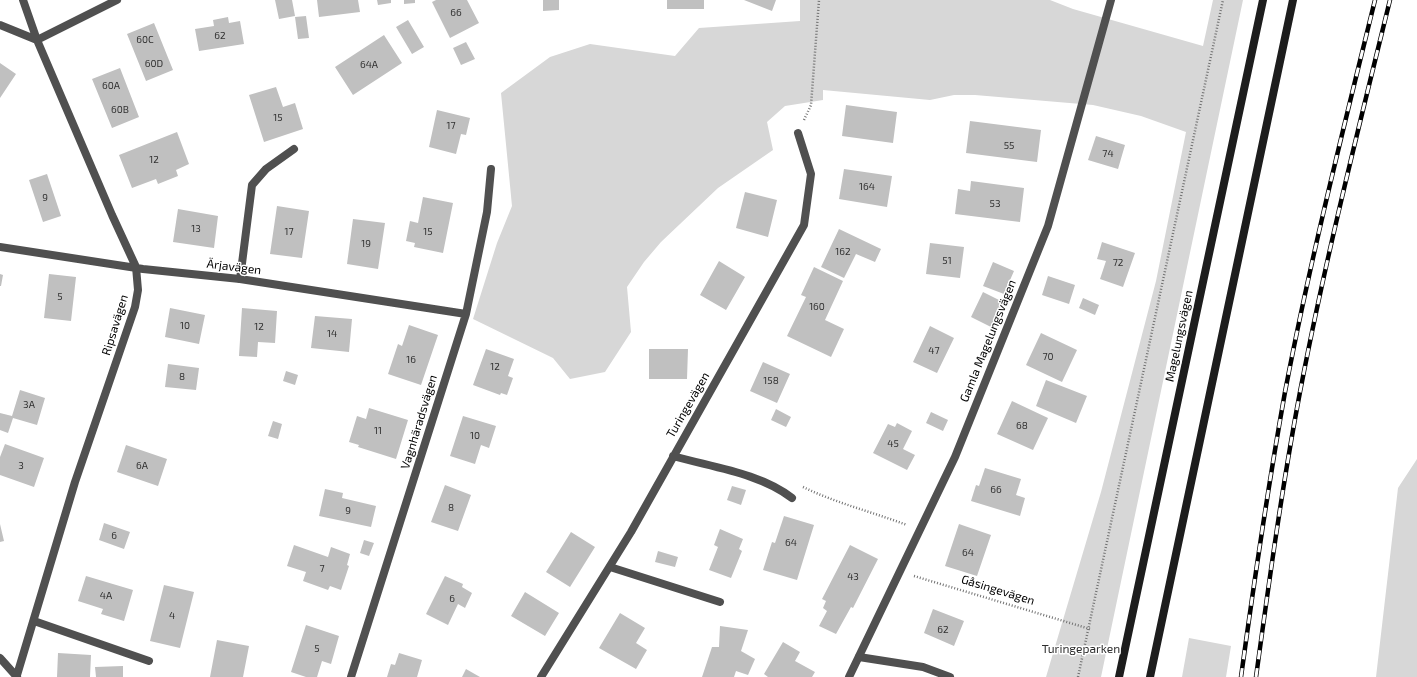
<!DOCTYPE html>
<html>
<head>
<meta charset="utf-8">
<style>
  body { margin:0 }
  canvas { display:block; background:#fff }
</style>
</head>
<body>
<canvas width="1417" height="677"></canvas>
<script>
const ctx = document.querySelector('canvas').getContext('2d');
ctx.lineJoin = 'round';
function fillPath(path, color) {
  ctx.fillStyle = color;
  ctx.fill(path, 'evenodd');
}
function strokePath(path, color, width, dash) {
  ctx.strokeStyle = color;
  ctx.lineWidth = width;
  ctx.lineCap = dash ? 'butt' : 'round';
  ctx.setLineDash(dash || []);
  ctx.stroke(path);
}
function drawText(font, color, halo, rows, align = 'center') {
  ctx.font = font + ' "Exo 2",sans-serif';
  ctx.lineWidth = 3;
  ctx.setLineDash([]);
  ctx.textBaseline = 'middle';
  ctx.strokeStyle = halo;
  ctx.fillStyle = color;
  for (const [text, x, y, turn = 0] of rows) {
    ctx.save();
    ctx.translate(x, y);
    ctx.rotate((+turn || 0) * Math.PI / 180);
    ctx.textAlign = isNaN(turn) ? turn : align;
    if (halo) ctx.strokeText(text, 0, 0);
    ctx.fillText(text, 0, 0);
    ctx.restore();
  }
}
const green = new Path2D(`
  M800,0H1050L1073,9L1203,46L1213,0H1243L1101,677H1046L1101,492L1156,281L1186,132L1141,116L1093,105L975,95H954L930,100L823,90V100L785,106L767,122L773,150L718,188L661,242L644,262L627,287L631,332L605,372L570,379L553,358L473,319L497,243L512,206L501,93L550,57L590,44L675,56L699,28L800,21Z
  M1417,459V677H1376L1398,488Z
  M1189,638L1231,646L1226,677H1182Z`);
const building = new Path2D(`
  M275,0H292L295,16L279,19Z
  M317,0H358L360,12L319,17Z
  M377,0H391V3L378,5Z
  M404,0H415V3L404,4Z
  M436,0H467L479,23L450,38L432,2Z
  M543,0H559V10L543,11Z
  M667,0H704V9H667Z
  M744,0H776L772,11Z
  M306,16L309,38L298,39L295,17Z
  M228,17L229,23L240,21L244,44L199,51L195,29L214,26L213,20Z
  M408,20L424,47L412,54L396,27Z
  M154,23L173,70L146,81L127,34Z
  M384,35L402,63L353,95L335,67Z
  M466,42L475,59L461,65L453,48Z
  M0,63L16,74L0,98Z
  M120,68L139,117L112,128L92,79Z
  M276,87L283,107L295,103L303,129L264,142L249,95Z
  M846,105L897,112L893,143L842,136Z
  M437,110L470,118L466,135L461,134L456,154L429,147Z
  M970,121L1041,130L1037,162L966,153Z
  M177,132L189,164L176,170L178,176L158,184L156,179L132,188L119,155Z
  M1096,136L1125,145L1118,169L1088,160Z
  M844,169L892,176L887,207L839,199Z
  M47,174L61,216L43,222L29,180Z
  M971,181L1024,188L1020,222L955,214L958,189L970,191Z
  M745,192L777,200L768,237L736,228Z
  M423,197L453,203L443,253L414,247L415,243L406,241L410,221L418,223Z
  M277,206L309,211L302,258L270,254Z
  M178,209L218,216L214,248L173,242Z
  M353,219L385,223L378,269L347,264Z
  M839,229L881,249L875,262L856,254L844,278L821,267Z
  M1102,242L1135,253L1123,287L1100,279L1106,261L1097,259Z
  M930,243L964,247L960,278L926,274Z
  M719,261L745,277L726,310L700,295Z
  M993,262L1014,271L1004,294L983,286Z
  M814,267L843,281L825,320L844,329L831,357L787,336L806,297L801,295Z
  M0,274L3,275L1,286H0Z
  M49,274L76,277L71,321L44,318Z
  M1048,276L1075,285L1069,304L1042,295Z
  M983,292L1003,302L991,327L971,317Z
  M1083,298L1099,305L1095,315L1079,308Z
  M170,308L205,315L199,344L165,337Z
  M242,308L277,311L275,343L258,342L257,357L239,356Z
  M315,316L352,319L349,352L311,348Z
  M409,325L438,335L421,385L388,374L398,344L402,346Z
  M930,326L954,338L937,373L913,362Z
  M1041,333L1077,350L1062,382L1026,365Z
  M486,349L514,359L508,376L513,378L507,395L501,393L500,395L473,385Z
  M649,349H688L687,379H649Z
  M763,362L790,374L777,403L750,391Z
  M168,364L199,368L196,390L165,387Z
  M286,371L298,375L295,385L283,381Z
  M1046,380L1087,396L1076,423L1036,406Z
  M20,390L45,398L37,425L13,418L8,433L0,430V413L12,416Z
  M1012,401L1048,418L1033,450L997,434Z
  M369,408L408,420L396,459L358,447L359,445L349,442L357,416L366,419Z
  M776,409L791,417L786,427L771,420Z
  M931,412L948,420L943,431L926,423Z
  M463,416L496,426L489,448L481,445L475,464L450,456Z
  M273,421L282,424L278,439L268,436Z
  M897,423L912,431L903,449L915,455L907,470L873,453L888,424L895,427Z
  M5,444L44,458L34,487L0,475V457Z
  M126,445L167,459L158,486L117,472Z
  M985,468L1021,479L1016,495L1025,498L1020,516L971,501L976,485L979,486Z
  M445,485L471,495L458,531L431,522Z
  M732,486L746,490L741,505L727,500Z
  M325,489L343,493L342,498L376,506L371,527L319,516Z
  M784,516L814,525L797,580L763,570L772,542L775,543Z
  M104,523L130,532L124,549L99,540Z
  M0,524L4,541L0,542Z
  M959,524L991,535L977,576L945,566Z
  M720,529L743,539L739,549L742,551L731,578L709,570L718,547L714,545Z
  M571,532L595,547L570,587L546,572Z
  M364,540L374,543L369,556L360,553Z
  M294,545L328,557L331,547L350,554L347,565L349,566L341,590L330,586L328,590L303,581L306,572L287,566Z
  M850,545L878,559L853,608L851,607L836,634L819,626L827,611L823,608L826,601L822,599Z
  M658,551L678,557L675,567L655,562Z
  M86,576L133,590L124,621L101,614L103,609L78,601Z
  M445,576L463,584L462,587L472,593L465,608L458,604L448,625L426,614Z
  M164,585L194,592L180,648L150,641Z
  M525,592L559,613L545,636L511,616Z
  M933,609L964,621L954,646L924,633Z
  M620,613L645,628L636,643L647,650L636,669L599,648Z
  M306,625L339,636L331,664L322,661L317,677H306L291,672Z
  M720,626L748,630L741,651L755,659L748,675L736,671L734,677H702L712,647H719Z
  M217,640L249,646L243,677H210Z
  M783,642L800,652L795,661L815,672L812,677H768L764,674Z
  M58,653L91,655L90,677H57Z
  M399,653L422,660L417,677H387L391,664L395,665Z
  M123,666V677H96L95,667Z
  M466,669L480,677H462Z`);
const path = new Path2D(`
  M804,120L811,105L819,0
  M803,487C836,503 872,512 907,525
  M914,576L1090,629
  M1078,677L1223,0`);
const service = new Path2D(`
  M240,279L252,185L266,169L294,149
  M610,567L720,602
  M34,621L149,661
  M859,657L923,667L950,677`);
const minor = new Path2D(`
  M0,25L37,40L117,0
  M0,247L143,269L240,279L466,314
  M673,456C711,467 760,473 792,498
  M0,658L17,677
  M17,675L75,482L135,307L138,290L136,267L112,215L37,40L23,0
  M351,677L466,314L487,212L491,169
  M541,677L631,532L804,225L811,174L798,133
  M849,677L955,457L1048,226L1111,0`);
const secondary = new Path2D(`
  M1119,677L1263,0
  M1150,677L1293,0`);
const rail = new Path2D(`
  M1241,677C1254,582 1268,487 1285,392C1310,261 1343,130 1375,0
  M1256,677C1269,582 1282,487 1300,392C1325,261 1358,130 1390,0`);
const numberNames = [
  ["66",456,13],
  ["62",220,36],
  ["60C",145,40],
  ["60D",154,64],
  ["64A",369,65],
  ["60A",111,86],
  ["60B",120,110],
  ["15",278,118],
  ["17",451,126],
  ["55",1009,146],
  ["74",1108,154],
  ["12",154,160],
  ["164",867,187],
  ["9",45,198],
  ["53",995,204],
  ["13",196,229],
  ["17",289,232],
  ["15",428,232],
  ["19",366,244],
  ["162",843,252],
  ["51",947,261],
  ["72",1118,263],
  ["5",60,297],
  ["160",817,307],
  ["10",185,326],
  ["12",259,327],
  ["14",332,334],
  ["47",934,351],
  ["70",1048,357],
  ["16",411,360],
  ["12",495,367],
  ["8",182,377],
  ["158",771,381],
  ["3A",29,405],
  ["68",1022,426],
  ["11",378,431],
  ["10",475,436],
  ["45",893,444],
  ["3",21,466],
  ["6A",142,466],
  ["66",996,490],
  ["8",451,508],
  ["9",348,511],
  ["6",114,536],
  ["64",791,543],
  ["64",968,553],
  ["7",322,569],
  ["43",853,577],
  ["4A",106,596],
  ["6",452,599],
  ["4",172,616],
  ["62",943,630],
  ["5",317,649]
];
const streetNames = [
  ["Ärjavägen",234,267,7],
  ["Ripsavägen",115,325,-73],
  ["Magelungsvägen",1179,336,-78],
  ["Gamla Magelungsvägen",988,341,-68],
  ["Turingevägen",688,405,-60],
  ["Vagnhäradsvägen",419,422,-73],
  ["Gåsingevägen",998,590,17]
];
const parkNames = [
  ["Turingeparken",1081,649]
];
fillPath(green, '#d7d7d7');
fillPath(building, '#c0c0c0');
strokePath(path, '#727272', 2.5, [1, 2]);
strokePath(service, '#505050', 8);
strokePath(minor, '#505050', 8);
strokePath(secondary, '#1d1d1d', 8);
strokePath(rail, '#000', 4.5);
strokePath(rail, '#fff', 3, [9]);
drawText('10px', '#303030', null, numberNames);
drawText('12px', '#000', '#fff', streetNames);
drawText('12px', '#2e2e2e', '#fff', parkNames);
</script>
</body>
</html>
